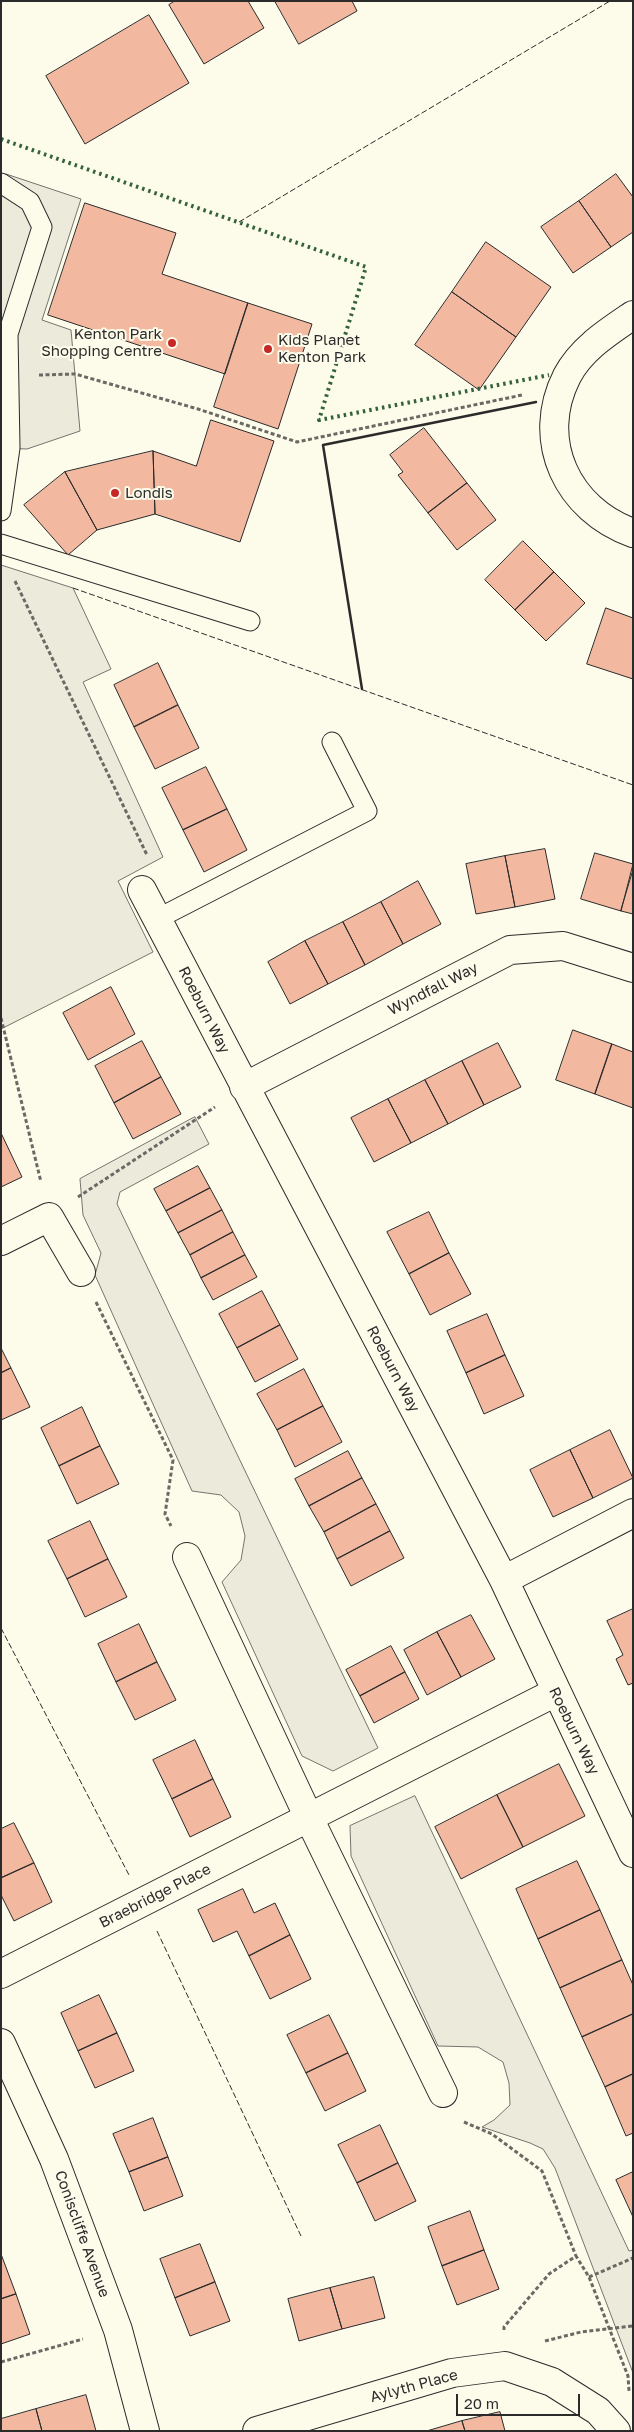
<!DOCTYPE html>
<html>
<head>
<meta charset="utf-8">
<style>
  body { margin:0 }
  #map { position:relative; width:634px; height:2432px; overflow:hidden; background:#fdfbea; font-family:"Golos Text",sans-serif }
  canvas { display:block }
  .frame { position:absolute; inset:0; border:2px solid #2b2b2b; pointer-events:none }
  .scale { position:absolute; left:456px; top:2394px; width:124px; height:22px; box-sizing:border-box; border:2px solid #2b2b2b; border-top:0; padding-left:6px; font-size:15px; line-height:18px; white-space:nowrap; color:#2b2b2b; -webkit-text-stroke:4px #fdfbea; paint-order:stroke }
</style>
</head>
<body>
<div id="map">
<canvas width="634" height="2432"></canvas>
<div class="frame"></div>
<div class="scale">20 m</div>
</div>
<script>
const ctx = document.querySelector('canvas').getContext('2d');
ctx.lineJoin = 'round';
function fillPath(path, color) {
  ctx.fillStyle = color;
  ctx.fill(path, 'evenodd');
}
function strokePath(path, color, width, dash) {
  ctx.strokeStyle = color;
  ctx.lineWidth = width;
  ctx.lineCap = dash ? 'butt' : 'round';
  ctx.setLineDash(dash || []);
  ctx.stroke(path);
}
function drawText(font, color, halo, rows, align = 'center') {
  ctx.font = font + ' "Golos Text",sans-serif';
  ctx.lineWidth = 4;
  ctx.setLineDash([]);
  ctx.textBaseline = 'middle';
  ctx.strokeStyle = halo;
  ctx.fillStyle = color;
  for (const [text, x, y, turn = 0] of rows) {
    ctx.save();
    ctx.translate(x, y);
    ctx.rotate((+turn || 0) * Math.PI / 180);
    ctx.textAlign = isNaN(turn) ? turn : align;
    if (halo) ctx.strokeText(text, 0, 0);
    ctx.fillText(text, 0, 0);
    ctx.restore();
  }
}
const green = new Path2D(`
  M1,565L73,588L111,669L83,682L163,857L118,881L153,952L1,1029Z
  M195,1117L209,1144L120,1192L117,1204L378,1748L333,1771L302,1756L222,1582L241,1560L245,1536L239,1512L221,1495L192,1491L95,1275L101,1253L83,1215L80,1179Z
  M415,1796L629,2251L633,2250V2373L555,2168L543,2149L530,2143L482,2127L494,2120L510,2105L509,2083L503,2062L478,2047L438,2046L351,1856L350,1826Z`);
const parking = new Path2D(`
  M6,174L81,199L42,320L71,330L80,431L27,449L1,448V191Z`);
const building = new Path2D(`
  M175,1H248L264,28L204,64L169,5Z
  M275,1H352L357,11L299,44Z
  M149,15L189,83L85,144L46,76Z
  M616,174L633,197V232L611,247L579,201Z
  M579,201L611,247L573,273L541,227Z
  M85,203L176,233L162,274L248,303L225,374L48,315Z
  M486,242L551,287L516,337L452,292Z
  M452,292L516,337L479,390L415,345Z
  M248,303L312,324L278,429L214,407Z
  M211,420L274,441L240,542L155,514L153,451L196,466Z
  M424,428L467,483L428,513L398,475L403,472L390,455Z
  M153,451L155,514L97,530L65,472Z
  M65,472L97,530L68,555L24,505Z
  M467,483L496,520L457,550L428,513Z
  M523,541L554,572L515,610L485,580Z
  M554,572L585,603L546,641L515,610Z
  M606,608L633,618V679L587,664Z
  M158,663L178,705L134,727L114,685Z
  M178,705L199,748L155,769L134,727Z
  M206,767L227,809L183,830L162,788Z
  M227,809L247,850L204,872L183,830Z
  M545,849L555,899L515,907L505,856Z
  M595,853L633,864L621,911L581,899Z
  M505,856L515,907L476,914L466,864Z
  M633,870V914L621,911Z
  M418,881L441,924L403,944L381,902Z
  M381,902L403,944L365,965L343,922Z
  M343,922L365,965L328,984L305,941Z
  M305,941L328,984L290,1004L268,962Z
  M111,987L135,1034L88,1060L63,1013Z
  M573,1030L612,1044L595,1094L556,1080Z
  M142,1041L161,1077L114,1103L95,1066Z
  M498,1043L521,1087L484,1105L462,1061Z
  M612,1044L633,1052V1108L595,1094Z
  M462,1061L484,1105L448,1124L425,1080Z
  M161,1077L181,1114L133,1139L114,1103Z
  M425,1080L448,1124L411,1143L388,1099Z
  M388,1099L411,1143L374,1162L351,1118Z
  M1,1133L22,1177L1,1187Z
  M198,1166L210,1188L166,1211L154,1189Z
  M210,1188L222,1210L178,1233L166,1211Z
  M222,1210L233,1232L190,1255L178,1233Z
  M429,1212L449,1253L409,1274L387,1232Z
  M233,1232L245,1255L201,1278L190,1255Z
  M449,1253L471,1294L430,1315L409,1274Z
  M245,1255L257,1277L213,1300L201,1278Z
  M262,1291L280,1325L237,1348L219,1314Z
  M487,1314L505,1355L466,1373L447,1331Z
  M280,1325L298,1359L255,1382L237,1348Z
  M1,1348L11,1368L1,1373Z
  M505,1355L524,1396L484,1414L466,1373Z
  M11,1368L30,1407L1,1420V1373Z
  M304,1369L323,1406L277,1430L257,1394Z
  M323,1406L342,1442L295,1467L277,1430Z
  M82,1407L100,1446L59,1466L41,1428Z
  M610,1430L633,1478L593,1498L570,1450Z
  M100,1446L119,1484L77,1504L59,1466Z
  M570,1450L593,1498L553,1517L530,1470Z
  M348,1451L362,1478L309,1506L295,1479Z
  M362,1478L376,1504L324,1532L309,1506Z
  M376,1504L390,1531L337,1559L324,1532Z
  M90,1521L108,1559L67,1579L48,1541Z
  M390,1531L404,1558L351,1586L337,1559Z
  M108,1559L127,1597L85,1617L67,1579Z
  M633,1609V1683L628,1685L616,1659L623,1655L607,1621Z
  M471,1615L495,1659L461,1677L437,1632Z
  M139,1624L157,1662L116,1682L98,1644Z
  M437,1632L461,1677L427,1695L404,1650Z
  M391,1646L405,1672L360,1696L346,1670Z
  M157,1662L176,1700L135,1720L116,1682Z
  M405,1672L419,1699L374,1723L360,1696Z
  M195,1740L213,1779L172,1799L153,1760Z
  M559,1764L585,1816L523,1847L497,1795Z
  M213,1779L231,1817L190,1837L172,1799Z
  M497,1795L523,1847L461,1879L435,1827Z
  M14,1823L34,1863L1,1878V1829Z
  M577,1861L600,1910L538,1939L516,1889Z
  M34,1863L52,1902L14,1921L1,1895V1878Z
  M243,1889L254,1913L275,1903L290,1935L249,1956L237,1931L213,1942L198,1910Z
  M600,1910L622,1960L560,1988L538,1939Z
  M290,1935L311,1979L270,1999L249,1956Z
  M622,1960L633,1985V2014L582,2037L560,1988Z
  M99,1995L117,2033L78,2051L61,2013Z
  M633,2014V2074L605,2087L582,2037Z
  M329,2015L348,2053L306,2073L287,2035Z
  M117,2033L134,2071L95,2088L78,2051Z
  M348,2053L366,2091L325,2111L306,2073Z
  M633,2074V2133L626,2136L605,2087Z
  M153,2118L168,2157L129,2172L113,2134Z
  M380,2125L398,2163L357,2183L338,2145Z
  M168,2157L183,2196L144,2211L129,2172Z
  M398,2163L416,2201L375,2221L357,2183Z
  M633,2172V2217L616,2180Z
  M470,2211L484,2250L442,2266L428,2227Z
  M200,2244L215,2282L175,2298L160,2259Z
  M484,2250L499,2289L457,2305L442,2266Z
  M1,2254L16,2294L1,2299Z
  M374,2277L385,2318L342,2329L330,2288Z
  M215,2282L230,2321L190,2336L175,2298Z
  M330,2288L342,2329L299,2341L288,2299Z
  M16,2294L30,2334L1,2344V2299Z
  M86,2395L96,2431H42L36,2409Z
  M36,2409L42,2431H1V2419Z
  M500,2412L505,2431H465L462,2421Z
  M462,2421L465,2431H427Z`);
const path = new Path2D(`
  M39,375L75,374L198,409L297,442L522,395
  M15,581L147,855
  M1,1018L41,1182
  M78,1197L215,1107
  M96,1302L173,1460L165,1514L171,1526
  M464,2122L492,2134L542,2171L576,2256
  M589,2277L633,2258
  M504,2330V2327L549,2274L576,2256L589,2277L628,2376L629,2391
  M545,2341L581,2332L633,2326
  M1,2362L83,2339`);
const service = new Path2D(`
  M1,183L30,202L42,227L8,334L10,448L1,511
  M1,544L250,621
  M157,919L367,811L332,742`);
const minor = new Path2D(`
  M633,315C608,332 581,349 567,376C534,441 568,510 633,533
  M142,890L504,1580L633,1853
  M244,1087L510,950L563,946L633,968
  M1,1241L49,1217L81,1272
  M187,1557L309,1818L443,2093
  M504,1580L633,1513
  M1,1974L556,1692
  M1,2043L54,2159L118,2330L145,2431
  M257,2431L452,2373L505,2366L552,2382L598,2411L616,2431`);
const hedge = new Path2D(`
  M1,139L366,267L319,420L549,375`);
const fence = new Path2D(`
  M239,222L610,1
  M73,588L633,785
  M1,1628L129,1875
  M157,1931L301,2236`);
const wall = new Path2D(`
  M362,689L323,445L536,402`);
const markers = [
  [172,343,5,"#c62828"],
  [268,349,5,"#c62828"],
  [115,493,5,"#c62828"]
];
const poiNames = [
  ["Kenton Park",162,334,"right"],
  ["Shopping Centre",162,351,"right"],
  ["Kids Planet",278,340],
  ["Kenton Park",278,357],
  ["Londis",125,493]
];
const streetNames = [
  ["Wyndfall Way",433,989,-27],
  ["Roeburn Way",204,1010,63],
  ["Roeburn Way",393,1369,62],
  ["Roeburn Way",574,1731,64],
  ["Braebridge Place",155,1896,-27],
  ["Coniscliffe Avenue",82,2234,70],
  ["Aylyth Place",414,2386,-15]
];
fillPath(green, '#ecebdb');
strokePath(green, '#74746e', 1);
fillPath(parking, '#eceadb');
strokePath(parking, '#74746e', 1);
fillPath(building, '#f2b8a0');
strokePath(building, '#2b2b2b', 1);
strokePath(service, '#2b2b2b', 21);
strokePath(minor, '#2b2b2b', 30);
strokePath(path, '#6a6964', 3, [4, 2.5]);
strokePath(service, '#fdfbea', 19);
strokePath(minor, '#fdfbea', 28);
strokePath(hedge, '#34623c', 4, [2.5, 4]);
strokePath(fence, '#2b2b2b', 1, [6, 2.5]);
strokePath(wall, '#2b2b2b', 2.5);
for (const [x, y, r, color] of markers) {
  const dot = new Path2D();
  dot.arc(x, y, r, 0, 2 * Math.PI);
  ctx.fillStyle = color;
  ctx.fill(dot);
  strokePath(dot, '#fdfbea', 2);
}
drawText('15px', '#2b2b2b', '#fdfbea', poiNames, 'left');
drawText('15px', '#2b2b2b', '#fdfbea', streetNames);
</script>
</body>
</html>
